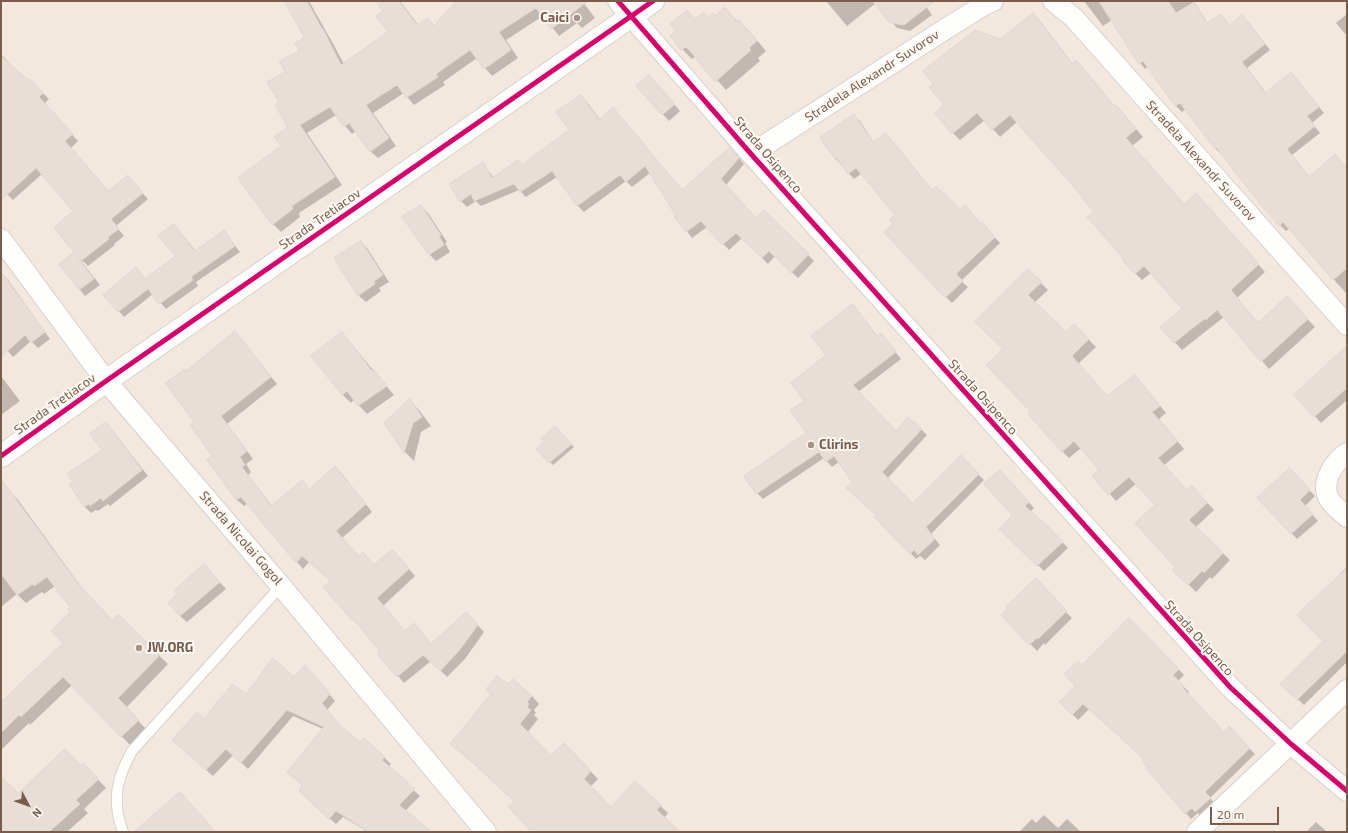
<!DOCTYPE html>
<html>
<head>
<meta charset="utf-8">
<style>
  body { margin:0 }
  #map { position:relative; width:1348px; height:833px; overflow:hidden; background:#f9f5f0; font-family:"Exo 2",sans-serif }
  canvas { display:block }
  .frame { position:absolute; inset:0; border:2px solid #7a5c4d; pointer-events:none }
  .north { position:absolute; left:8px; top:785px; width:40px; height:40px; -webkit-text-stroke:3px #fffaf3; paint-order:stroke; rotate:131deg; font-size:11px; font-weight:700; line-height:16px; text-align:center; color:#7a5c4d }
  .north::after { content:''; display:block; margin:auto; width:14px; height:18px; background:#7a5c4d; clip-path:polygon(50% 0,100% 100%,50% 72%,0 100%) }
  .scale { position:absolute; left:1210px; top:807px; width:69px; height:18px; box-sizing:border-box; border:2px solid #7a5c4d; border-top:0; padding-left:5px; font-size:12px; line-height:14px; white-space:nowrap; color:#7a5c4d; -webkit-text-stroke:3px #fffaf3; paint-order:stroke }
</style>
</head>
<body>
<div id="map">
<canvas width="1348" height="833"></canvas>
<div class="frame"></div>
<div class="north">N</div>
<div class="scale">20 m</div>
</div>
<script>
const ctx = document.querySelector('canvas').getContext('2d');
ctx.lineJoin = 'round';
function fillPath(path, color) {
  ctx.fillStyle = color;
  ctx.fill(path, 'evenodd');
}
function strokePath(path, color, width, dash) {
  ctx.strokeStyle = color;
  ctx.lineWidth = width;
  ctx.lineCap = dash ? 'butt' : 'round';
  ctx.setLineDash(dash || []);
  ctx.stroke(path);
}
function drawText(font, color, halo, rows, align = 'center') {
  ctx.font = font + ' "Exo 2",sans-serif';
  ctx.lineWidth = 4;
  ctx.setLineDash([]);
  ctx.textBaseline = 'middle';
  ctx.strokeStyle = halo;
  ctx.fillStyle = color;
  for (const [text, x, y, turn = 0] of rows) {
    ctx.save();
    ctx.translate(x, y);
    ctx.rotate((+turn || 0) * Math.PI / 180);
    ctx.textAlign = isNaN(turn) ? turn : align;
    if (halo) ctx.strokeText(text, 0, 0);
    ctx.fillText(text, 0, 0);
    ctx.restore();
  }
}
const residential = new Path2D(`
  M1,1H1347V832H1Z`);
const shadow = new Path2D(`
  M293,1H308L310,3L328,35L330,38L344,64L389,32L385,12L377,1H400L419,26L428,19L435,26L457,1H582L595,18L582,28L577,23L559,36L543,16L506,40L518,58L492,76L485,68L477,58L443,82L445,85L414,105L404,93L373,113L396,146L378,158L370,151L356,131L352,134L345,126L336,115L307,133L342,185L299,213L300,217L281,232L273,224L239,178L282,147L290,128L280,102L286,73L300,52L306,39Z
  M826,1H922L932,15L910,31L897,28L876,3L847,26Z
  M1084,1H1194L1208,24L1221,15L1230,26L1242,16L1248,22L1270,50L1247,68L1266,93L1291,73L1324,113L1312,123L1320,133L1292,155L1310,178L1347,169V294L1314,258L1290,228L1286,231L1280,225L1222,153L1221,154L1215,148L1186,109L1182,112L1176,106L1149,67L1145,69L1140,63L1112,20L1103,26Z
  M725,9L738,22L739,21L749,31L766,51L758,58L760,61L726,90L696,56L692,59L682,49L695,20L715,17Z
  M1033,14L1040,21L1072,63L1076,61L1083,68L1115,107L1123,113L1143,137L1132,146L1185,205L1203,202L1265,272L1237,298L1259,324L1294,305L1315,327L1269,369L1224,317L1182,350L1161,327L1183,309L1151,273L1142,280L1135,273L1095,212L1083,197L1017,122L1000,137L985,120L960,140L953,133L946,105L1000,41Z
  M1347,14V36L1336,23Z
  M3,56L15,70L28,81L30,80L49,99L44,104L78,141L71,148L109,192L133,183L148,199L116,226L124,236L114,244L115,245L88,266L83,261L82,262L100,285L85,296L60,264L76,253L75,211L43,173L13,200L1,188V58Z
  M655,83L680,111L669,121L638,87Z
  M581,96L587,102L600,120L682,191L736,154L744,164L726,185L756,219L764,211L814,261L798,278L775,256L768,264L742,238L729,250L707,227L692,238L676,217L677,216L650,173L632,187L626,181L584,212L578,206L557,177L526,197L519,190L481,206L476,201L467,207L461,201L483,164L494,178L523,166L571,131Z
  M854,116L860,121L874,143L892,141L933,191L989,231L1000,243L961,281L968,287L952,303L946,297L894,224L896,215L862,173L854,179L835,158Z
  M421,206L428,213L447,242L445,243L450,252L436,261L430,255L404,218Z
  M179,231L196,251L224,232L240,252L196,282L198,286L166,309L153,294L124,317L105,295L136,268L146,280L176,256Z
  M361,242L367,248L389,282L379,288L381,291L366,302L359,296L335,258Z
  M1028,270L1048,290L1034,303L1066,333L1074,325L1096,347L1078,364L1108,397L1142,384L1166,413L1159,419L1184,449L1164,465L1187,491L1199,494L1214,510L1196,527L1230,560L1212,579L1210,577L1196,592L1174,570L1177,567L1157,505L1137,483L1116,501L1094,476L1101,470L1081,448L1069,458L1062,451L1032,411L1004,349Z
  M2,274L8,280L50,339L38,348L31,341L13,357L1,343Z
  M853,305L878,337L881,334L901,359L858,392L896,432L921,429L927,435L887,479L913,504L961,457L984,480L931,534L940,545L925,560L920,556L916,559L876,517L877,515L839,462L832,467L824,458L763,499L757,493L807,434L805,401Z
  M235,333L277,384L227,424L253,459L246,464L251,472L248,475L272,506L310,490L335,467L342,474L372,512L342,538L359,557L370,561L375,566L399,557L415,576L383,606L405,632L420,631L432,645L473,620L484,632L465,659L447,677L431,661L404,683L398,676L382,651L325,588L332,581L309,562L303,569L248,503L244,506L237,500L195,422L186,372Z
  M342,333L394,395L367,414L354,400L351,403L342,394Z
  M1347,362V400L1321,423L1296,395Z
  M1,376L20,401L1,415Z
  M410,401L419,410L431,426L421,432L414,461L405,452L385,423Z
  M555,427L574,447L553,465L537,449L545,442Z
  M112,430L148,476L110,506L108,504L98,511L96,510L91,513L85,507L71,485L104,450Z
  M1295,475L1315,496L1305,506L1318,521L1297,539L1258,498Z
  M1005,477L1034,508L1030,512L1049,528L1068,548L1044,571L1000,529L1013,515Z
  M9,491L18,500L87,595L113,621L118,616L168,664L126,708L147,730L130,745L72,685L30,725L29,723L1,750V703L64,643L72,612L71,607L55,586L44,594L42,592L26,603L17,594L1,607V497Z
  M204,565L226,589L187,622L180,616Z
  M1347,567V662L1304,705L1282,684L1325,641L1341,574L1340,573Z
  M1061,607L1072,618L1045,645L1044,643L1037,651L1002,615Z
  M1129,619L1184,675L1178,681L1189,692L1188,694L1224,733L1229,728L1255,754L1210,798L1215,804L1201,817L1198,813L1191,819L1148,768L1145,759L1089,709L1078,720L1061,702L1076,686L1082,667Z
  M311,672L335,701L327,710L341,728L360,744L364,739L391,764L388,767L420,796L405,811L430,832H364L365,830L343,817L336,824L306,797L323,729L293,716L248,769L233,755L213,776L179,746L205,720L246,696Z
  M508,686L532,696L539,704L534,710L536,713L534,715L538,719L527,733L551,757L572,752L598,779L590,787L611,809L635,783L668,813L664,818L678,832H533L516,802L452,744Z
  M81,767L92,773L106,788L84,809L88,813L67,832H1V806L18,794Z
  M1044,815L1058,828L1067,819L1081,832H1019L1032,819L1036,823Z
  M1316,822L1327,832H1306Z`);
const building = new Path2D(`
  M285,1H307L322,29H323L341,65L388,32L376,16L383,11L376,1H399L417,25L428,18L434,26L456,1H588L551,29L536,8L499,32L511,50L484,69L470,50L436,74L438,77L406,98L397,85L366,105L389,138L370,152L349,123L344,127L330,107L300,125L335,177L292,206L293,209L272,225L238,178L281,146L274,137L288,127L275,105L279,102L267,82L285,72L279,61L299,51L295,43L304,38Z
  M873,1H935L904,25L890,23Z
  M1099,1H1168L1176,13L1194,2L1207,23L1221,14L1229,25L1242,15L1265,44L1242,62L1265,93L1291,72L1319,107L1307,116L1315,126L1287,149L1309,177L1335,154L1347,168V268L1333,280L1283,222L1279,226L1260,204L1216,147L1215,149L1180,103L1175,106L1143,61L1139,64Z
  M725,7L737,22L739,20L757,41L749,48L751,50L715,82L690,51L686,47L681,50L670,36L676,31L670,24L687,10L695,19L704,12L708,17L713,13L715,16Z
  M1033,13L1072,63L1076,60L1114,106L1116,105L1136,129L1126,138L1184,204L1196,193L1259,264L1231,290L1258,323L1287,296L1308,319L1261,362L1217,310L1206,320L1204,319L1174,343L1160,327L1182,309L1144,266L1135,274L1122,260L1124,259L1087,217L1094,212L1081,197L1082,196L1010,115L992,130L977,113L952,134L935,113L944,105L929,87L933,84L923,71L975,30L1000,39Z
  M1,56L28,80L30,79L43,93L39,97L73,134L65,141L108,191L128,175L143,193L111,219L119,229L108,237L109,239L81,261L76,255L94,279L79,290L59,264L74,252L54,228L73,211L36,168L1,200Z
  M649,75L675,104L662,115L636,86Z
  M581,95L599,120L613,107L682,190L730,147L739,158L721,179L756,218L764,210L809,254L791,273L769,251L762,258L736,233L722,245L701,221L686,232L674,217L676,216L645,166L626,182L620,175L577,206L552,171L520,192L514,184L474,201L471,194L460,202L449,184L483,162L492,178L518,160L522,165L569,130L556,112Z
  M854,114L873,142L886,133L932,190L936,186L960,209L965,205L982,225L983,223L995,237L956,274L963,281L945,298L884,232L893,224L889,220L895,215L856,168L848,174L836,157L835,159L820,138Z
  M421,205L441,235L439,236L444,245L429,255L402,217Z
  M174,224L195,251L224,230L235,246L191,277L193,280L159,304L148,289L118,312L103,295L136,267L145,279L175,256L158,236Z
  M361,241L383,275L374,281L375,284L358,296L334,258Z
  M1028,269L1042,282L1028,295L1066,332L1074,324L1089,339L1072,356L1107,396L1135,375L1160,406L1152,412L1178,441L1158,458L1187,490L1192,485L1207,503L1189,520L1223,553L1204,573L1202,571L1188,585L1172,570L1175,567L1135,523L1155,505L1129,477L1108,495L1092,476L1099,470L1074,441L1062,452L1028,414L1030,411L986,365L1003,349L975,322Z
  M1,272L45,332L31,343L25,335L1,357Z
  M853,304L877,336L881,333L896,352L853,385L896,431L908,417L922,429L882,472L913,503L961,455L979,474L926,527L935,539L918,555L914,550L910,554L874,517L876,515L846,488L852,482L834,456L826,462L819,452L756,494L744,476L806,433L790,410L804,401L791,383L826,355L811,336Z
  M235,331L271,377L221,416L247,451L240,457L245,465L242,467L271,506L302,480L309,489L335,466L366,504L336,531L359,556L363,552L374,565L392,549L409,569L377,598L405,631L414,623L431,644L466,612L478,625L458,652L440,671L423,655L397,677L377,654L380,651L353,619L352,620L323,587L331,581L302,556L296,563L241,497L236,500L207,460L212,456L190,425L194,422L165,383L185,369L186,371Z
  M342,332L372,371L374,370L387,386L358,406L347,391L342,395L311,356Z
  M1347,346V388L1314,417L1294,395Z
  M410,399L422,417L413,423L404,453L384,423Z
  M106,422L142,470L103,501L101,498L90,506L89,504L84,507L69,484L73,482L67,474L102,450L90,434Z
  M555,426L572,444L549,463L536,449L544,442L541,439Z
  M1290,468L1310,490L1300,500L1313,514L1291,534L1257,498Z
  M1000,470L1029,502L1025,506L1050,528L1063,542L1037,566L999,529L1012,515L984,484Z
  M1,479L79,585L112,620L118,614L160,655L118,698L139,720L121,737L63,677L21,717L19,715L1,733V702L63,643L51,631L70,612L68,609L70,607L47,577L34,586L33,584L17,595L1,574Z
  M204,564L220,582L180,616L168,603L177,594L174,591Z
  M1347,568V651L1297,700L1280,684L1323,641L1297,615Z
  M1036,578L1067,611L1038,639L1037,638L1029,645L1001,615L1008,608L1006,607Z
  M1129,618L1179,669L1173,675L1184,686L1183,688L1224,732L1229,726L1250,748L1205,792L1211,798L1195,812L1192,808L1185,814L1146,768L1147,767L1142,761L1143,759L1119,736L1083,704L1072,715L1059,702L1075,686L1064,674L1078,661L1082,665Z
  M273,658L294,677L305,665L330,694L322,703L338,724L360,742L364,738L385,757L382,760L415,789L399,805L432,832H369L336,811L329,819L299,791L302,785L287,772L324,727L287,710L241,763L226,749L206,770L172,740L197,712L205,719L218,700L219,701L232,684L246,694Z
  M497,676L508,684L513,679L532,696L527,702L529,704L527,707L531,710L520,724L551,755L564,743L591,771L584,779L611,807L635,781L661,805L657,810L680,832H532L508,807L515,802L470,760L450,744L491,694L486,690Z
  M65,749L81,765L83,763L99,779L76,800L80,804L49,832H1V776L18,793Z
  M180,792L216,832H134Z`);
const lane = new Path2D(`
  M123,832C112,802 116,779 132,751L281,586`);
const street = new Path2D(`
  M618,1L751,154L1230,687L1291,744L1347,791
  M1053,1L1074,18L1347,325
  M751,154L947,28L984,5L993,1
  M1,239L106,381L281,586L486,832
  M1347,453C1334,462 1320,482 1329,499C1333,506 1342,512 1347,517
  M1197,832L1347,690`);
const secondary = new Path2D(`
  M1,456L106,381L653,1`);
const cycleway = new Path2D(`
  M618,1L751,154L1230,687L1291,744L1347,791
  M1,456L106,381L653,1`);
const markers = [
  [577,18,4,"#a69286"],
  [811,445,4,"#a69286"],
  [139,648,4,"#a69286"]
];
const poiNames = [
  ["Caici",569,18,"right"],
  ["Clirins",819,445],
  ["JW.ORG",147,648]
];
const streetNames = [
  ["Stradela Alexandr Suvorov",872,76,-33],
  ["Strada Osipenco",768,155,49],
  ["Stradela Alexandr Suvorov",1201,161,48],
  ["Strada Tretiacov",320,219,-35],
  ["Strada Osipenco",983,397,48],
  ["Strada Tretiacov",55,404,-35],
  ["Strada Nicolai Gogol",241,538,49],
  ["Strada Osipenco",1199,638,48]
];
fillPath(residential, '#f2e8de');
fillPath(shadow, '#0003');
fillPath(building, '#e6ded7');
strokePath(building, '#e2d8d2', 1);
strokePath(lane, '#d7d1cb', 12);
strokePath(street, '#d7d1cb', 22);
strokePath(secondary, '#d9d2cb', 24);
strokePath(lane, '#fefefd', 10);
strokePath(street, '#fefefd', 20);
strokePath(secondary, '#fefefd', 22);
strokePath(cycleway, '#d6006c', 5);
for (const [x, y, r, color] of markers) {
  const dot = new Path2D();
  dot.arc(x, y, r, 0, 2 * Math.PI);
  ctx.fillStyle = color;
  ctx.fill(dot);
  strokePath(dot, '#fffaf3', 1.5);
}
drawText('bold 13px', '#7a5c4d', '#fffaf3', poiNames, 'left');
drawText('13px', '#7a5c4d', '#fffaf3', streetNames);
</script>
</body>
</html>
